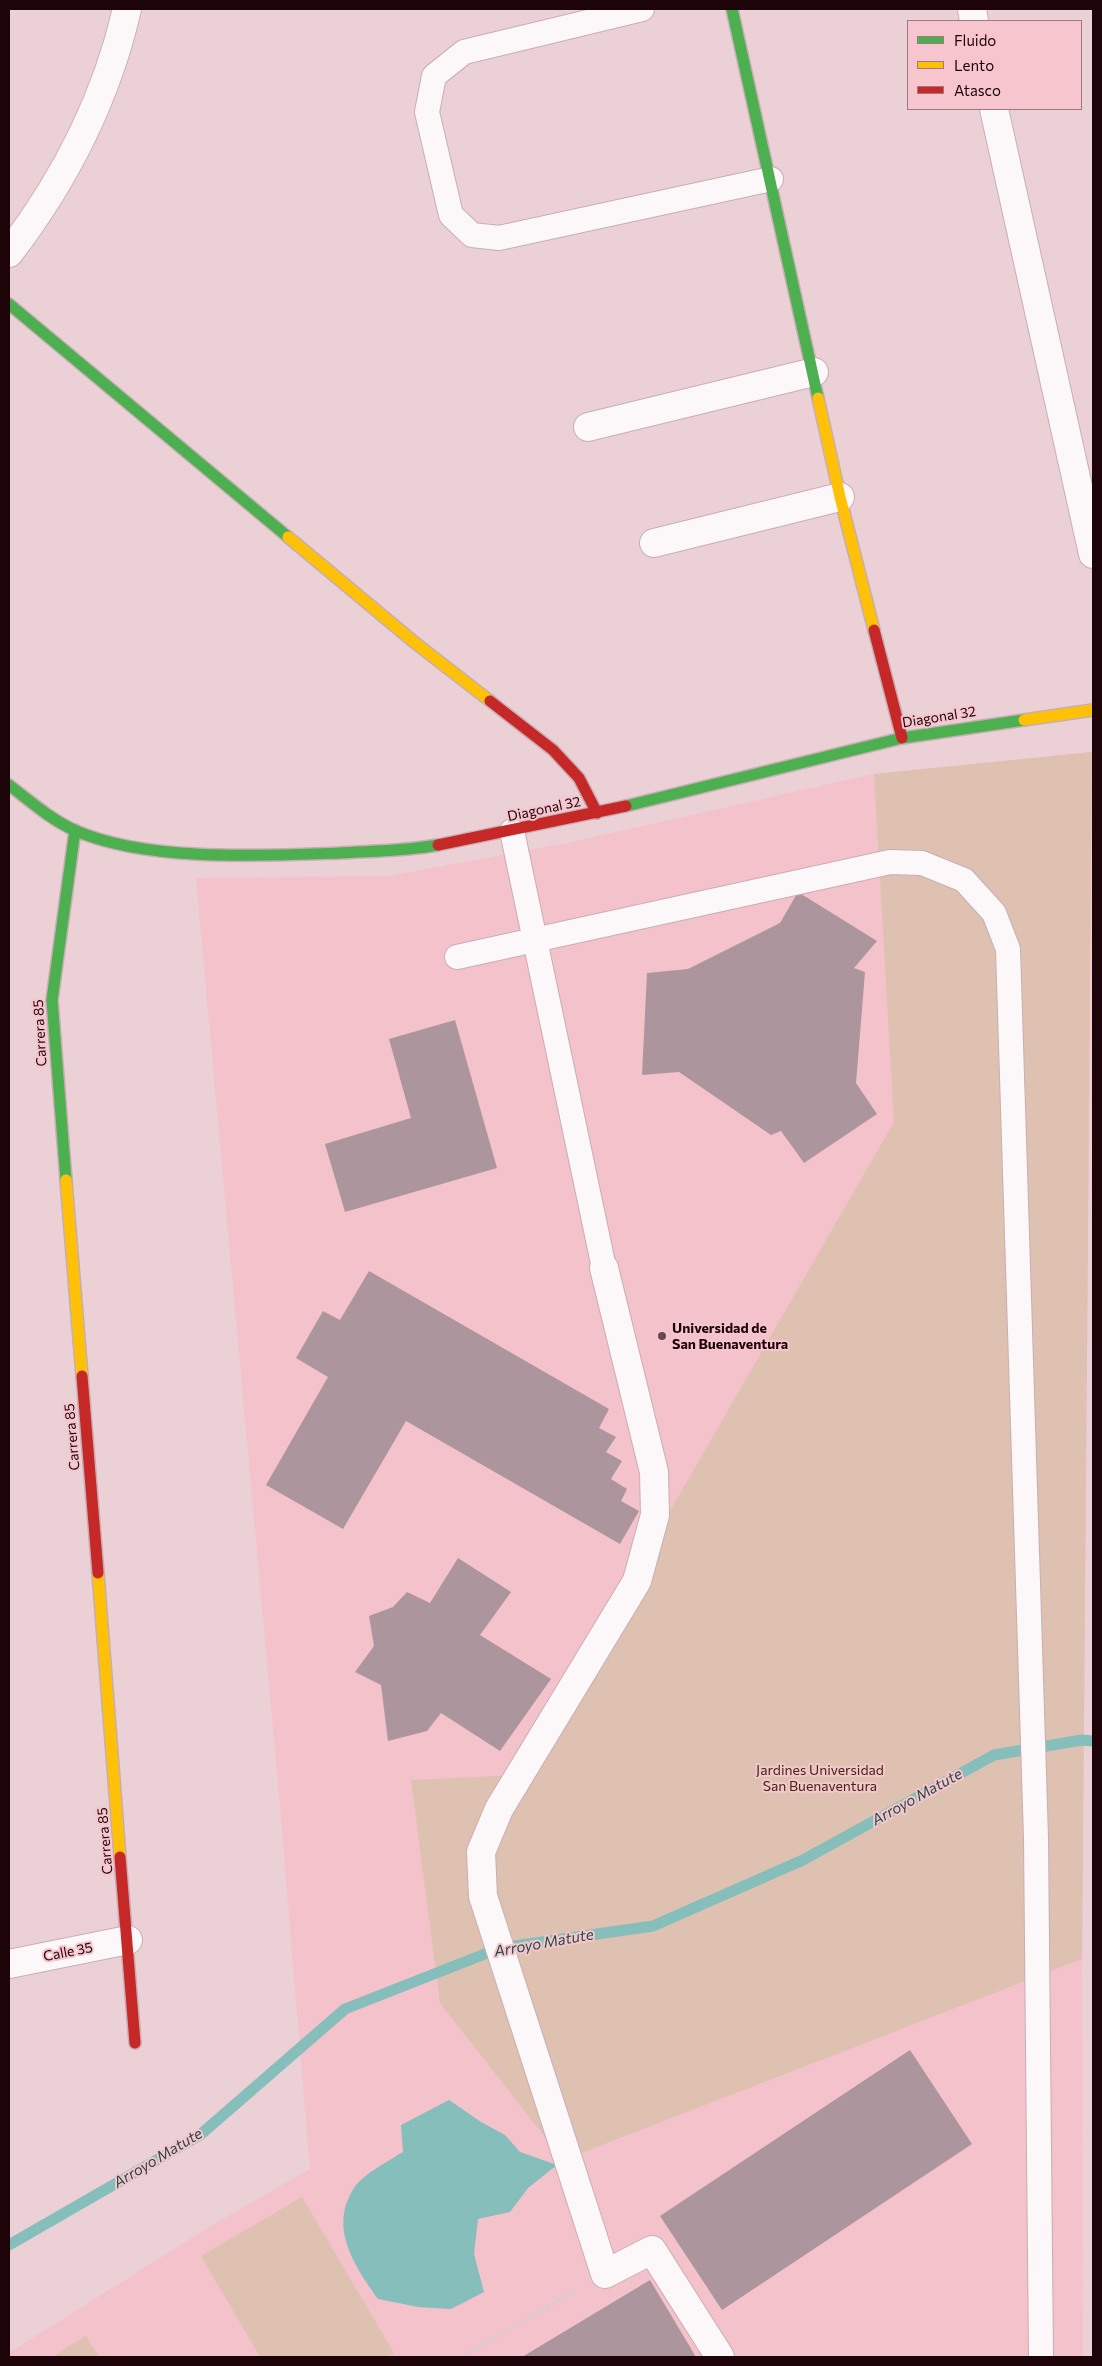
<!DOCTYPE html>
<html>
<head>
<meta charset="utf-8">
<style>
  body { margin:0 }
  #map { position:relative; width:1102px; height:2366px; overflow:hidden; background:#ebd0d5; font-family:Commissioner,sans-serif }
  canvas { display:block }
  .frame { position:absolute; inset:0; border:10px solid #1d0409; pointer-events:none }
  .legend { position:absolute; left:907px; top:20px; width:175px; height:90px; box-sizing:border-box; background:#f6c5cd; border:1px solid #9f787f; margin:0; padding:6px 9px; list-style:none; font-size:15px; color:#1d0409 }
  .legend li { display:flex; align-items:center; gap:10px; height:25px }
  .legend b { width:25px; border:1px solid #9f787f }
</style>
</head>
<body>
<div id="map">
<canvas width="1102" height="2366"></canvas>
<div class="frame"></div>
<ul class="legend">
<li><b style="height:6px;background:#4caf50"></b>Fluido</li>
<li><b style="height:6px;background:#ffc107"></b>Lento</li>
<li><b style="height:6px;background:#c62828"></b>Atasco</li>
</ul>
</div>
<script>
const ctx = document.querySelector('canvas').getContext('2d');
ctx.lineJoin = 'round';
function fillPath(path, color) {
  ctx.fillStyle = color;
  ctx.fill(path, 'evenodd');
}
function strokePath(path, color, width, dash) {
  ctx.strokeStyle = color;
  ctx.lineWidth = width;
  ctx.lineCap = dash ? 'butt' : 'round';
  ctx.setLineDash(dash || []);
  ctx.stroke(path);
}
function drawText(font, color, halo, rows, align = 'center') {
  ctx.font = font + ' Commissioner,sans-serif';
  ctx.lineWidth = 4;
  ctx.setLineDash([]);
  ctx.textBaseline = 'middle';
  ctx.strokeStyle = halo;
  ctx.fillStyle = color;
  for (const [text, x, y, turn = 0] of rows) {
    ctx.save();
    ctx.translate(x, y);
    ctx.rotate((+turn || 0) * Math.PI / 180);
    ctx.textAlign = isNaN(turn) ? turn : align;
    if (halo) ctx.strokeText(text, 0, 0);
    ctx.fillText(text, 0, 0);
    ctx.restore();
  }
}
const built = new Path2D(`
  M1092,752L1082,1959L1083,2357H9V2353L209,2227L310,2169L279,1795L196,878L389,876L567,843L874,774Z`);
const green = new Path2D(`
  M1092,752L1082,1959L563,2160L440,2003L411,1780L518,1775L894,1122L874,774Z
  M302,2197L394,2353L387,2357H260L201,2256Z
  M86,2336L99,2357H52Z`);
const water = new Path2D(`
  M449,2100L481,2122L505,2135L520,2152L557,2165L528,2188L510,2212L478,2219L474,2254L484,2292L451,2309L418,2307L378,2299C355,2266 328,2228 354,2188C362,2175 390,2160 403,2152L401,2125Z`);
const stream = new Path2D(`
  M9,2245L200,2135L345,2009L500,1948L653,1926L803,1860L994,1755L1082,1740L1093,1741`);
const building = new Path2D(`
  M798,892L877,941L854,968L865,972L856,1083L877,1114L804,1163L781,1131L771,1135L679,1072L642,1075L647,973L688,969L780,923Z
  M455,1020L497,1168L345,1212L325,1144L411,1118L389,1039Z
  M369,1271L609,1409L599,1428L616,1437L606,1452L622,1461L611,1479L627,1489L621,1501L639,1511L620,1544L406,1421L343,1529L266,1485L328,1377L296,1358L323,1311L340,1320Z
  M458,1558L511,1592L480,1635L551,1679L500,1751L441,1713L427,1731L388,1741L381,1685L355,1672L374,1646L369,1616L393,1607L407,1592L430,1603Z
  M910,2050L972,2144L722,2310L660,2216Z
  M650,2280L696,2357H522Z`);
const path = new Path2D(`
  M461,2357L575,2291`);
const lane = new Path2D(`
  M642,9L464,52L434,76L427,112L451,215L472,235L499,238L771,179
  M512,831L604,1268
  M457,957L890,862L922,863L964,880L994,913L1008,949L1036,1838L1041,2357`);
const street = new Path2D(`
  M972,9L974,21
  M994,109L1093,554
  M9,253C65,180 106,100 127,9
  M588,427L814,372
  M654,543L840,497
  M604,1268L654,1472L655,1515L637,1581L499,1809L481,1852L483,1896L605,2274L652,2250L720,2357
  M9,1964L128,1940`);
const fast = new Path2D(`
  M732,9L818,398
  M9,304L288,537
  M9,785C30,801 50,819 74,830C146,862 262,856 340,853C373,851 406,851 438,845
  M626,806L902,738L1024,720
  M66,1180L52,1000L75,830`);
const slow = new Path2D(`
  M818,398L840,497L874,630
  M288,537L414,642L490,701
  M1024,720L1093,710
  M66,1180L82,1376
  M98,1573L120,1857`);
const jam = new Path2D(`
  M874,630L902,738
  M490,701L553,750L579,778L597,813
  M438,845L626,806
  M82,1376L98,1573
  M120,1857L135,2043`);
const markers = [
  [662,1336,5,"#654b50"]
];
const streetNames = [
  ["Diagonal 32",939,717,-9],
  ["Diagonal 32",544,809,-12],
  ["Carrera 85",40,1033,-93],
  ["Carrera 85",72,1437,-95],
  ["Carrera 85",105,1841,-95],
  ["Calle 35",68,1952,-11]
];
const poiNames = [
  ["Universidad de",672,1328],
  ["San Buenaventura",672,1344]
];
const parkNames = [
  ["Jardines Universidad",820,1770],
  ["San Buenaventura",820,1786]
];
const waterNames = [
  ["Arroyo Matute",917,1797,-29],
  ["Arroyo Matute",544,1943,-10],
  ["Arroyo Matute",158,2158,-31]
];
fillPath(built, '#f4c2cb');
fillPath(green, '#dfc1b1');
fillPath(water, '#85beba');
strokePath(stream, '#85beba', 11);
fillPath(building, '#ad959d');
strokePath(lane, '#c8aeb3', 26);
strokePath(street, '#c8aeb3', 30);
strokePath(fast, '#c8aeb3', 14);
strokePath(slow, '#c8aeb3', 14);
strokePath(jam, '#c8aeb3', 14);
strokePath(path, '#d6cdcf', 3, [5, 2.5]);
strokePath(lane, '#fcf8f9', 24);
strokePath(street, '#fcf8f9', 28);
strokePath(fast, '#4caf50', 11);
strokePath(slow, '#ffc107', 11);
strokePath(jam, '#c62828', 11);
for (const [x, y, r, color] of markers) {
  const dot = new Path2D();
  dot.arc(x, y, r, 0, 2 * Math.PI);
  ctx.fillStyle = color;
  ctx.fill(dot);
  strokePath(dot, '#f6c5cd', 2);
}
drawText('14px', '#1d0409', '#f6c5cd', streetNames);
drawText('bold 14px', '#1d0409', '#f6c5cd', poiNames, 'left');
drawText('14px', '#3e2911', '#f6c5cd', parkNames);
drawText('italic 15px', '#1f4a46', '#f6c5cd', waterNames);
</script>
</body>
</html>
